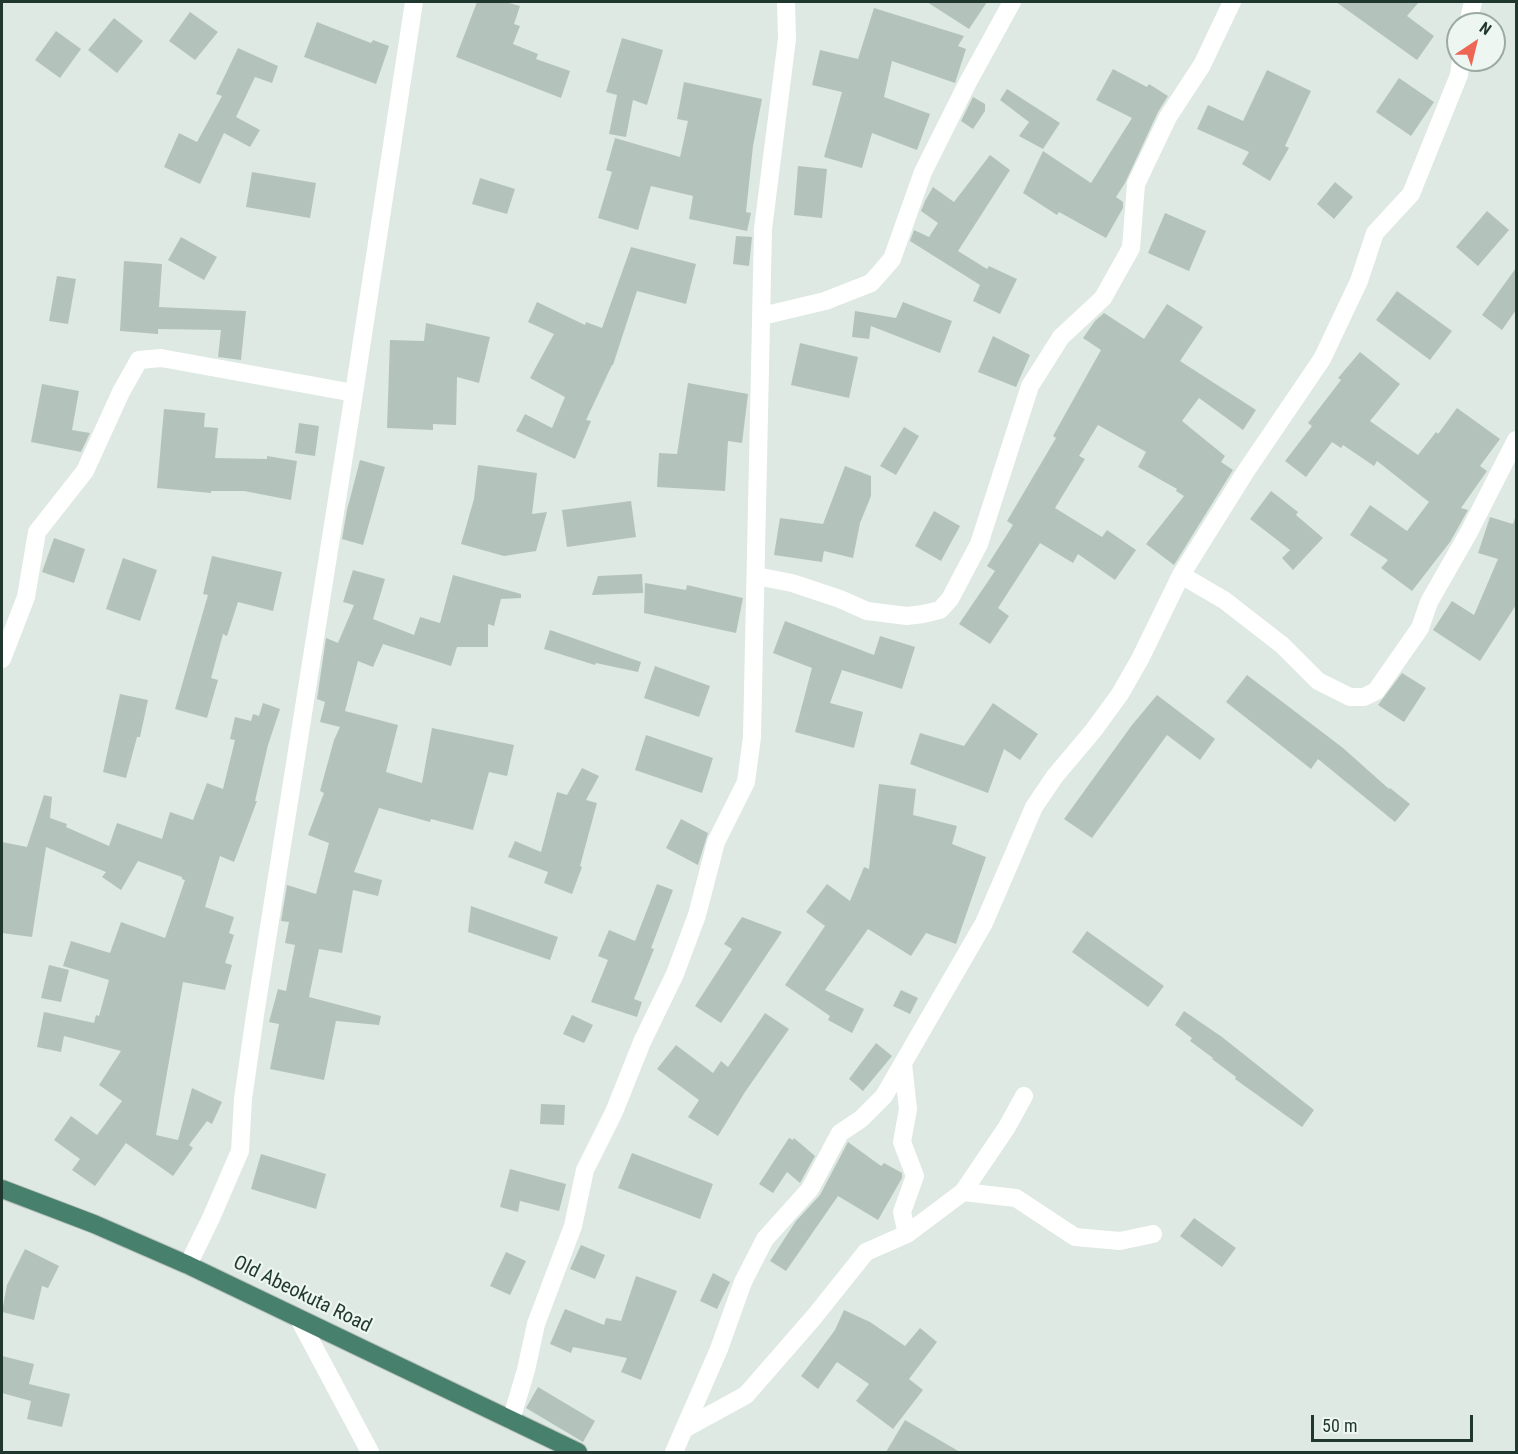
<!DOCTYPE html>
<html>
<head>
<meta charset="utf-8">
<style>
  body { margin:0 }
  #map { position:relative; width:1518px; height:1454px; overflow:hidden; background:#dde9e2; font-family:"Roboto Condensed",sans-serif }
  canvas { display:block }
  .frame { position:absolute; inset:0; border:3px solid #1f372e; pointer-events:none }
  .north { position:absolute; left:1446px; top:12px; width:60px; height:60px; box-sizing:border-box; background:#edf6f0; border:2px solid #9baaa2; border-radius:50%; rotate:35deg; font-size:16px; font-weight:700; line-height:24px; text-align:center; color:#1f372e }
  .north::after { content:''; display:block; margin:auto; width:21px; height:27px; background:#ee6755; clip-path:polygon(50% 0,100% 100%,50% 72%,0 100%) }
  .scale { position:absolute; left:1311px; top:1415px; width:162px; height:27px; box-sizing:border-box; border:3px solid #1f372e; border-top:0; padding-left:8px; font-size:18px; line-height:21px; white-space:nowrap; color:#1f372e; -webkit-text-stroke:4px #edf6f0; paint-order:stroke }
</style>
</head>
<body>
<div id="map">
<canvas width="1518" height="1454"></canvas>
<div class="frame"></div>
<div class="north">N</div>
<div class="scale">50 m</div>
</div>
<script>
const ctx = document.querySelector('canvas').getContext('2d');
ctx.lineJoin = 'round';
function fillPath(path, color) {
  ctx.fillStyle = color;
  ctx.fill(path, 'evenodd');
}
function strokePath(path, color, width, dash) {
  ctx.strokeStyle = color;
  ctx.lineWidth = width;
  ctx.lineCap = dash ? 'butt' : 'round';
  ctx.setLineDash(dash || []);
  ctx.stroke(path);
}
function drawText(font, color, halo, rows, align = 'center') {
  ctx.font = font + ' "Roboto Condensed",sans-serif';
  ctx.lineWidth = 4.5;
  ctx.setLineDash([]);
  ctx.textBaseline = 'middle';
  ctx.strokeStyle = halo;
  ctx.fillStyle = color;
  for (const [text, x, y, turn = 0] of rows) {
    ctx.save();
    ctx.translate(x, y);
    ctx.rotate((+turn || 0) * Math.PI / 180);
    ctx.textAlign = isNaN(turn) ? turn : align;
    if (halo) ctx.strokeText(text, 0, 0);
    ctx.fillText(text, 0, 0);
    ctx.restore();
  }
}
const building = new Path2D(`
  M477,2H505L520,6L514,24L520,26L513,44L538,54L536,59L570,71L561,98L456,57Z
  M927,2H987L969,29Z
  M1336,2H1419L1407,16L1434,36L1417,60Z
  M874,8L964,36L958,46L966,49L955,83L892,61L884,97L930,114L917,150L872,133L862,168L824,157L842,92L812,85L820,50L858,59Z
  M190,12L218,32L195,60L169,41Z
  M114,18L143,41L117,73L88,50Z
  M317,22L371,43L373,40L389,46L376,84L304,57Z
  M56,31L81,49L60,78L35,60Z
  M622,38L663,50L647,105L633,100L626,137L609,134L617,95L606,92Z
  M238,48L278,66L272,83L255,77L236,117L260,130L250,147L224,133L200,184L164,167L179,133L197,142L222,96L216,94Z
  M1113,69L1147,87L1149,84L1168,96L1158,112L1125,183L1116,197L1123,202V208L1106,238L1059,212L1057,215L1023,193L1043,151L1091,183L1132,118L1096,100Z
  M1267,70L1311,91L1285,146L1289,148L1270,181L1242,164L1249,152L1197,129L1208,105L1243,121Z
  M1399,78L1434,102L1411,136L1376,112Z
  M684,82L762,99L753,146L746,212L751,213L747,231L689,219L693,196L651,186L638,230L598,218L612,172L606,170L615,138L680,157L688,121L677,119Z
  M1007,89L1060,123L1043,149L1019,136L1029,122L1000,100Z
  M973,97L985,104V111L973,129L961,121Z
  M990,155L1010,170L958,251L987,269L989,266L1017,279L1000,314L973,301L980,285L910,241L914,230L929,237L938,223L921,211L925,201L933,187L954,202Z
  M798,166L827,169L822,218L794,215Z
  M252,172L316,183L310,218L246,207Z
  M480,178L515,189L507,214L472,204Z
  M1335,182L1353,197L1334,219L1317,204Z
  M1487,211L1509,230L1478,266L1456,247Z
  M1165,213L1206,231L1189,271L1148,253Z
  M736,236L752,237L749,266L733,264Z
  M181,237L217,257L204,280L168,260Z
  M631,247L696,264L686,304L637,291L613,365H612L586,420L591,421L575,459L516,431L525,414L552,428L565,397L530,378L554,334L528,322L537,302L585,325L586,322L602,328Z
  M124,261L162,264L159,307L246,311L241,360L218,357L221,330L158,329V334L120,331Z
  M1516,268V310L1502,330L1482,315Z
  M57,276L76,279L68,324L49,321Z
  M1397,291L1452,331L1430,360L1376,320Z
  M903,302L952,321L940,353L871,326L869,339L852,337L855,311L896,318Z
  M1167,304L1203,327L1180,361L1256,410L1243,430L1199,398L1182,421L1225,456L1221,462L1233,470L1174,565L1146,544L1184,496L1176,491L1177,489L1138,467L1146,452L1098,425L1079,456L1085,459L1055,508L1102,537L1107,530L1136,550L1115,580L1078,554L1073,563L1040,543L998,608L1009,616L990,644L959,624L995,571L987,566L1013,525L1007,521L1056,438L1053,436L1101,350L1083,338L1095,321L1104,313L1144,339Z
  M426,323L490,337L479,383L457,377L456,425L433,424V430L387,428L390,340L424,341Z
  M993,336L1030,355L1016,387L978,372Z
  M800,343L858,357L849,398L791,385Z
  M1360,352L1400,384L1370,421L1418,455L1436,432L1438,434L1457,408L1500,439L1480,466L1487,471L1461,508L1468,510L1450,542L1412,591L1381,568L1388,560L1350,535L1370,505L1407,531L1429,502L1377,461L1374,466L1343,445L1341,448L1332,442L1306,477L1285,461L1312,426L1308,423L1341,380L1338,378Z
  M688,383L748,394L742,443L728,441L725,491L657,487L659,453L677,454Z
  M42,384L79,391L72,430L90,433L81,452L31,442Z
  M164,409L205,413L204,427L218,428L215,458L267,459V456L297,461L291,500L244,491H211V493L157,488Z
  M299,423L319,426L315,456L295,453Z
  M904,427L919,436L896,475L880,466Z
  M360,460L385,467L363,545L342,539L347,510Z
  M478,465L537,473L532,514L547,512L536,551L504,556L461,544L474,499Z
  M845,466L871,476V496L860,523L853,558L824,551L822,562L774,555L780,518L823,524Z
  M1271,491L1298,512L1296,515L1323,538L1293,570L1282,558L1290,550L1250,519Z
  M631,501L636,537L567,547L562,510Z
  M934,511L960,526L941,561L915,546Z
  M1516,515V605L1480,661L1433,630L1452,601L1474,615L1498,559L1478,553L1490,517L1513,524Z
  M54,538L85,549L74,583L42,572Z
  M212,556L282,572L273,611L238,602L227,636L223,634L211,678L218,680L207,718L175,709L208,595L203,594Z
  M123,558L157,570L140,621L106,609Z
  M353,570L385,579L373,619L414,635L420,617L440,623L453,575L521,594V598L501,599L494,626L488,624V647H457L451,666L383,644L373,667L358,661L345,711L398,725L386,772L422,783L432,728L514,745L507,776L489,772L473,830L431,819L430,822L379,808L354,872L382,880L378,896L353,890L342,953L319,949L309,997L381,1016L379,1025L336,1021L324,1080L270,1069L279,1024L269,1022L278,989L286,991L295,945L285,943L289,922L281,921L287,885L316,894L329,843L308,835L324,793L320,791L334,740L340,727L320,722L325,702L317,699L326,638L338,643L354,605L343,602Z
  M642,574L643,593L592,595L598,576Z
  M645,583L686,590L687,585L743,598L736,633L644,613Z
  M785,621L874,655L880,636L915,647L902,689L842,670L830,703L863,712L854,748L795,732L812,668L773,653Z
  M550,630L641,662L638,672L596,663L595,665L544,649Z
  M655,666L710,686L699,717L644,698Z
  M1402,673L1426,688L1404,722L1378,705Z
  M1247,675L1343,748L1389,789L1390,788L1410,804L1395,822L1318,759L1311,769L1226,702Z
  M120,694L148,700L140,737H137L126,778L103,772Z
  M1157,695L1215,739L1200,760L1167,735L1092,838L1064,819L1132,725Z
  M263,703L280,709L268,745L255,801H257L234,862L220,856L205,907L234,917L229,933L234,935L225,963L232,965L225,990L183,982L156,1135L178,1140L192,1088L222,1102L212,1124L207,1121L189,1145L193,1148L173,1176L126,1143L95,1186L72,1170L80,1159L54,1140L71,1116L97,1135L122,1101L99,1085L121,1051L64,1036L61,1052L37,1047L44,1012L94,1023L96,1015L99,1016L109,980L63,966L71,941L110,953L121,922L165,938L185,880L182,879V877L138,861L121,890L102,877L106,872L46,847L32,937L2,933V842L27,847L44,795L52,797L50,818L67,824L66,827L109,846L117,823L162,839L170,812L193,820L207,783L223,789L235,740L230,739L235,717L251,721L253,714L259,716Z
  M993,703L1038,734L1020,760L1004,749L988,793L910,764L920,733L964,746Z
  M646,735L713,758L702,793L635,770Z
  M582,768L599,776L586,800L597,803L580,866L582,867L572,894L544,883L548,872L508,857L515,841L541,852L557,792L567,795Z
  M879,784L916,789L913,815L957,826L952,844L986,857L956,944L926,933L911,956L868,929L825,990L864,1009L852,1033L828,1020L830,1016L785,985L825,926L806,912L827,884L850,901L864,867L869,869Z
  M681,819L708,833L698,865L666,848Z
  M657,884L673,890L651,948L654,949L634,999L642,1002L637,1017L591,1002L608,960L598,956L609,930L635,941Z
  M471,906L558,937L550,960L468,932Z
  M742,917L782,932L721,1023L695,1006L732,949L724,944Z
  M1087,931L1164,986L1148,1007L1072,952Z
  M49,965L69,970L61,1002L41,998Z
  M901,990L918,998L910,1014L893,1006Z
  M1184,1011L1222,1037L1314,1110L1302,1127L1235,1079L1236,1077L1212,1059L1213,1058L1190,1041L1192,1038L1175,1025Z
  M765,1013L789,1029L745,1092L718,1136L688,1117L699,1100L657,1069L676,1045L713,1073L721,1061L728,1067Z
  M572,1015L593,1025L584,1043L563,1034Z
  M876,1043L892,1056L863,1091L849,1079Z
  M541,1104L565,1105L564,1125L540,1124Z
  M789,1138L793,1140L794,1138L815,1156L800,1183L787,1172L773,1193L759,1184Z
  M848,1142L881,1166L884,1163L902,1173V1178L878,1220L838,1196L786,1271L770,1261L796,1221L820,1195Z
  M632,1153L713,1184L700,1219L618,1188Z
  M261,1154L326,1174L316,1209L251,1189Z
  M510,1169L566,1184L559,1211L520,1201L518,1212L500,1207Z
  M1194,1218L1236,1248L1222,1267L1180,1236Z
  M581,1245L605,1255L595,1279L570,1269Z
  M25,1249L59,1266L48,1288L42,1286L34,1320L2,1312L7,1285Z
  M506,1252L526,1261L510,1295L490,1286Z
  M713,1273L730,1282L717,1309L700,1301Z
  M636,1276L677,1291L641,1380L621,1372L627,1358L573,1347L571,1353L550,1344L565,1309L604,1325L606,1318L621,1321Z
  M844,1310L870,1322L905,1346L920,1328L937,1342L909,1379L923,1390L893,1429L856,1401L869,1384L837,1362L818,1389L801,1376L835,1330Z
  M2,1356L34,1364L29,1384L70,1394L62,1427L27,1419L31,1401L2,1393Z
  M538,1387L595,1421L583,1442L526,1408Z
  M905,1420L960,1452H886Z`);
const minor = new Path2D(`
  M1468,24L1473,2
  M762,316L825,301L871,283L879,274L892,259L923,172L967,84L1012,2
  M1181,575L1224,600L1282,645L1318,681L1350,697H1364L1376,691L1420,628L1429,602L1469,532L1516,440
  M756,576L792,583L840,599L867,611L907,616L923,614L940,610L950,599L979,544L1030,386L1061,337L1103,298L1131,248L1136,184L1168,117L1202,65L1232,2
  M2,659L26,597L37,532L85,471L121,392L139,360L161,358L354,393
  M903,1064L908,1109L902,1142L915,1176L902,1212L907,1234
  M963,1192L1016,1198L1075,1237L1120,1241L1153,1234
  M188,1265L211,1218L240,1151L243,1099L255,1015L354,393L414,2
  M299,1319L370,1452
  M511,1420L526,1370L536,1324L573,1226L585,1170L614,1112L642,1042L675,974L697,915L716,842L746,782L752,737L763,229L787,39L786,2
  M684,1429L746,1395L814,1317L866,1252L907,1234L963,1192L1007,1127L1024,1096
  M674,1452L719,1349L743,1282L765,1239L810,1189L840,1133L861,1119L884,1096L984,923L1034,807L1055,776L1093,731L1120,694L1140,659L1181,575L1246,471L1322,359L1359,281L1375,233L1411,194L1459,75L1461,60`);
const trunk = new Path2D(`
  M2,1189L94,1224L188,1265L578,1452`);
const streetNames = [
  ["Old Abeokuta Road",302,1295,26]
];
fillPath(building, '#b3c3bb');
strokePath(trunk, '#bcc3c0', 20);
strokePath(minor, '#fff', 18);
strokePath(trunk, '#47806c', 18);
drawText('20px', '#1f372e', '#edf6f0', streetNames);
</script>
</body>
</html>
